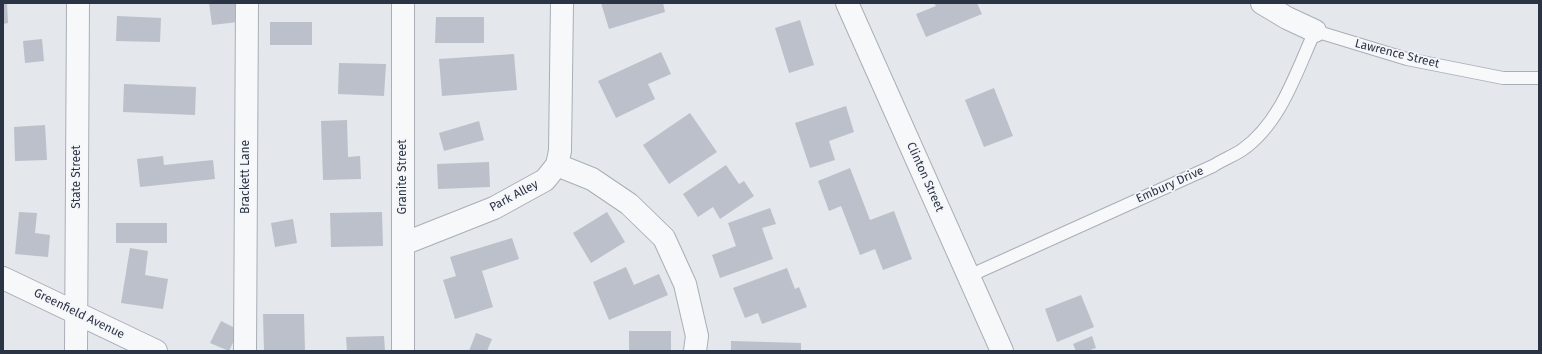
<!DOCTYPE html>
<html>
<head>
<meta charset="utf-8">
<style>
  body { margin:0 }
  #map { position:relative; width:1542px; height:354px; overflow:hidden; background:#e4e7ec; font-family:"Fira Sans",sans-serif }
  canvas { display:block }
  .frame { position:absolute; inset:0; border:4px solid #2b3445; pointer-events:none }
</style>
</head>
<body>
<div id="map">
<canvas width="1542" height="354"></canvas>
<div class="frame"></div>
</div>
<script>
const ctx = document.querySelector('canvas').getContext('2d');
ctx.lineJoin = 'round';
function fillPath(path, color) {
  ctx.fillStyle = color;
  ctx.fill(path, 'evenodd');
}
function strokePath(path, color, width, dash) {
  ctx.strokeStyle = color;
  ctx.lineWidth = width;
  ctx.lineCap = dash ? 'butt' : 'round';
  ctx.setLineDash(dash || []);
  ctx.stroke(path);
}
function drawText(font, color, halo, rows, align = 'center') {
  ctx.font = font + ' "Fira Sans",sans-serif';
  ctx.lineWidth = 3.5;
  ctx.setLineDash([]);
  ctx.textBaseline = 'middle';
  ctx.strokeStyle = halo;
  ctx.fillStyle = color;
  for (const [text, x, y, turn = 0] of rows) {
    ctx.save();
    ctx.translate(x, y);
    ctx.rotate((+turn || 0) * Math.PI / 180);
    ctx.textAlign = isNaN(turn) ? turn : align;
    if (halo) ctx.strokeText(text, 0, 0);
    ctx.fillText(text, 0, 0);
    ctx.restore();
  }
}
const building = new Path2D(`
  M3,3H7L8,23L3,24Z
  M209,3H236L238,22L212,25Z
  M601,3H663L665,12L609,29Z
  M934,3H977L982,14L926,37L916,14L936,6Z
  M117,16L161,18L160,42L116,41Z
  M436,17H484V43H435Z
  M800,20L814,65L789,73L775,28Z
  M270,22H312V45H270Z
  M42,39L44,61L25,63L23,41Z
  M661,52L671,74L648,84L655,99L616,118L598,81Z
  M514,54L517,90L442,96L439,59Z
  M339,63L386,64L384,96L338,94Z
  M124,84L196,87L195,115L123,112Z
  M994,88L1013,136L984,147L965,100Z
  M846,106L854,132L829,141L835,160L810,168L795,123Z
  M690,113L717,152L669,184L643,145Z
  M347,120L348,157L360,156L361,179L323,180L321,121Z
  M479,121L484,140L444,151L439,133Z
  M45,125L47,160L15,161L14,127Z
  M163,156L164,165L213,160L215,179L140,187L137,159Z
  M489,162L490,187L438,189L437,164Z
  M726,165L739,184L744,181L754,196L720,219L713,207L698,217L683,194Z
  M850,168L870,220L894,211L912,259L883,270L875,249L860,255L841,206L829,211L818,181Z
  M770,208L776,224L762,228L773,259L720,278L712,255L736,246L728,223Z
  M19,212L37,213L35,233L50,235L48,257L15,254Z
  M382,212L383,246L331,247L330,213Z
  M607,212L625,242L591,263L573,233Z
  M293,219L297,243L275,247L271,223Z
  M116,223H167V243H116Z
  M512,238L519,259L482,271L493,307L455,319L443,280L456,276L450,257Z
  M130,248L148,251L145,275L168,279L163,309L121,303Z
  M626,267L634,285L659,274L668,295L609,320L593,282Z
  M787,268L795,289L799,287L807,307L762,324L758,313L745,318L733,288Z
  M1081,295L1094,327L1057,342L1045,309Z
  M263,314H304L305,351H264Z
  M221,321L239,330L229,351L210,343Z
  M629,331H671V351H629Z
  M476,333L492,339L487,351H469Z
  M384,336L385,351H347L346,337Z
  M1092,336L1096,348L1087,351H1076L1073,344Z
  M731,341L801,343V351H731Z`);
const service = new Path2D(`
  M969,276L1213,166C1222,160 1233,156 1242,150C1281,123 1296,72 1315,31L1407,59L1503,78H1539`);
const minor = new Path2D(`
  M1262,3L1287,18L1315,31
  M557,165L592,179L629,204L664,238L685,284L697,336L695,351
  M403,244L494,208L545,180L557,165L560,151L562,3
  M3,278L156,351
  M76,351L78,3
  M245,351L247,3
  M403,351V3`);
const tertiary = new Path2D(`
  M847,3L1002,351`);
const streetNames = [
  ["Lawrence Street",1397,54,14],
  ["State Street",77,177,-90],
  ["Brackett Lane",246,177,-90],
  ["Granite Street",403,177,-90],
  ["Clinton Street",925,177,66],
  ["Embury Drive",1170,185,-24],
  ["Park Alley",514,196,-28],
  ["Greenfield Avenue",79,314,26]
];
fillPath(building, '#bbc0ca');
strokePath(service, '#a9aeb7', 14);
strokePath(minor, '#a9aeb7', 24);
strokePath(tertiary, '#a9aeb7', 24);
strokePath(service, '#f7f8fa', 12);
strokePath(minor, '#f7f8fa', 22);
strokePath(tertiary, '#f7f8fa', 22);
drawText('12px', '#2b3445', '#f4f6f9', streetNames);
</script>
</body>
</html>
